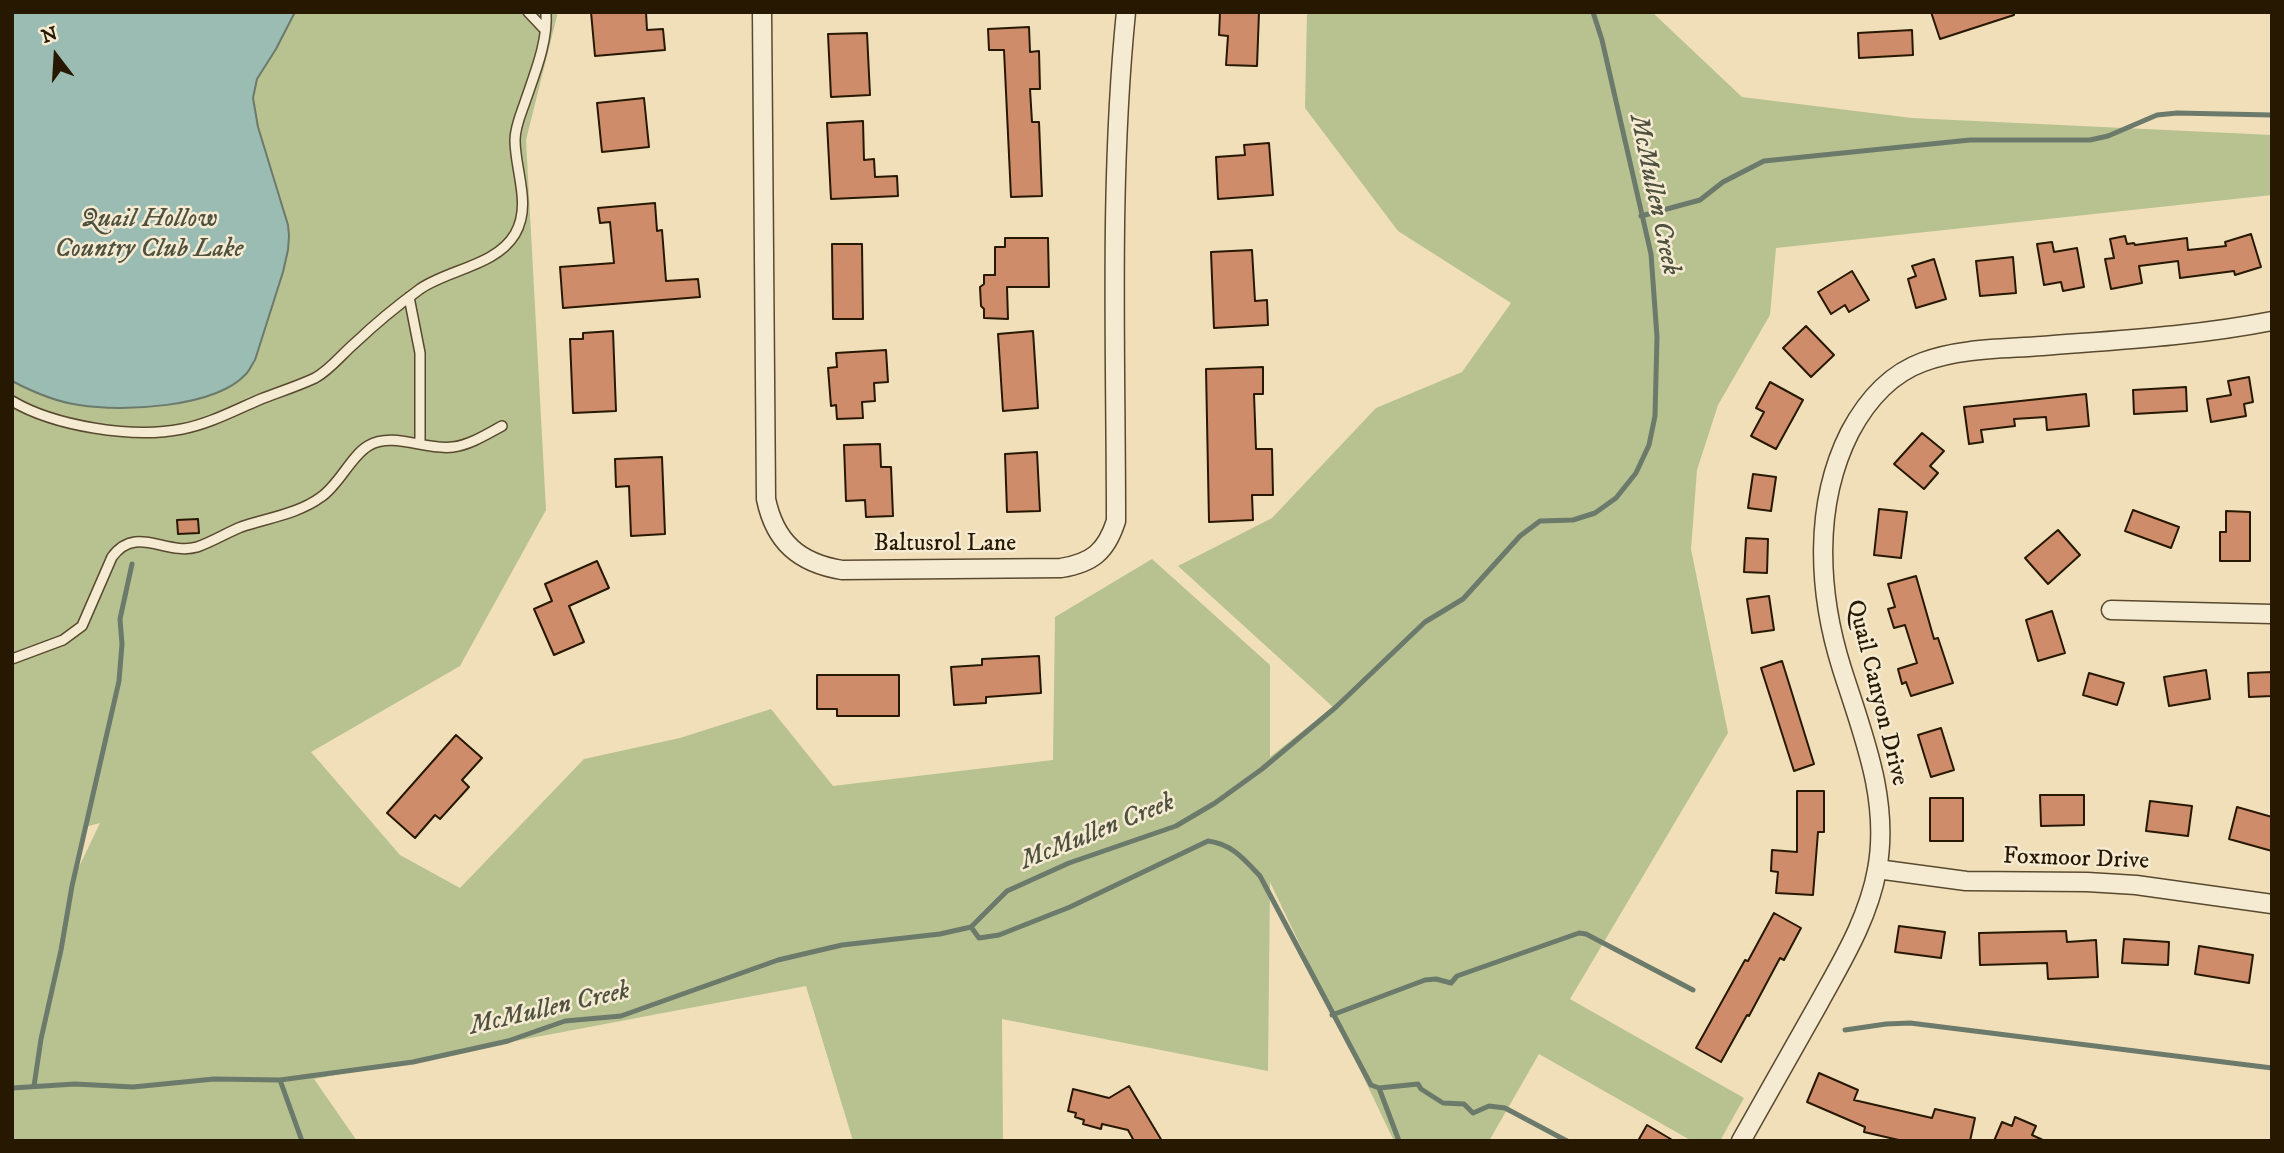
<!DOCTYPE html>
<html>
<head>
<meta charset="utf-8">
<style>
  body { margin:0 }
  #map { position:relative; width:2284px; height:1153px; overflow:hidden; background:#f0dfb9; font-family:"IM FELL DW Pica",serif }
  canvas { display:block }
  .frame { position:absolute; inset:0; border:14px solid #271801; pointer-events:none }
  .north { position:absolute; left:21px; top:21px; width:70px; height:70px; -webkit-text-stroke:5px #f5ead2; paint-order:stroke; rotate:343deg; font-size:19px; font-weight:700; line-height:28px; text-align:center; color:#271801 }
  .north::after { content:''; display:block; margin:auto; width:24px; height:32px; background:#271801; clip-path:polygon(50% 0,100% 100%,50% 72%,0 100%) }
</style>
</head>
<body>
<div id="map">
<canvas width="2284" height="1153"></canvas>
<div class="frame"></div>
<div class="north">N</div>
</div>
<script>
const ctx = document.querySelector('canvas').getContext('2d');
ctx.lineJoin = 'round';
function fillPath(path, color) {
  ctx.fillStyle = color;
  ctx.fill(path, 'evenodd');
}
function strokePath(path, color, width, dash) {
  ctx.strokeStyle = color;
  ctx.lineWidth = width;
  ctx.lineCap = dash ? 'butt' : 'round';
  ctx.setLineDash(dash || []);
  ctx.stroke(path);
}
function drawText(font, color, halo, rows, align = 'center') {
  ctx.font = font + ' "IM FELL DW Pica",serif';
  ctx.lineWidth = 5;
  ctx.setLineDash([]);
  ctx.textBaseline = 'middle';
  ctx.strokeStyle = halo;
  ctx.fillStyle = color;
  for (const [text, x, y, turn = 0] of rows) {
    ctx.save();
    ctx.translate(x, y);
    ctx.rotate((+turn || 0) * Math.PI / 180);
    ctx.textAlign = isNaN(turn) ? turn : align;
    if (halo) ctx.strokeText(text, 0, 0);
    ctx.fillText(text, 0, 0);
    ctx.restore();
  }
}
const green = new Path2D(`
  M12,12H558L526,140L546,510L460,666L311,752L400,855L460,888L584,759L680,738L771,709L833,786L1053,760L1055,617L1152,559L1270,665V757L1333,707L1178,566L1272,518L1376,408L1462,372L1511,303L1398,231L1305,108L1307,12H1652L1742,97L1912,118L2272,135V195L1776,248L1770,315L1718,405L1697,470L1691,549L1728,733L1570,999L1744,1098L1720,1141H1692L1539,1054L1489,1141H1394L1270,882L1268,1071L1002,1019L1003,1141H853L806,986L314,1079L357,1141H12ZM100,823L76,873L75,874L85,827Z`);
const water = new Path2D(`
  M12,12H295L276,49L257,79L253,98L258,127L288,225L289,236L288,250L283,272L255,360C252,364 250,370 246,374C215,408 122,412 79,405C57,402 31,391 12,381Z`);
const stream = new Path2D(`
  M1641,216L1700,200L1723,182L1764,161L1970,140H2090L2108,136L2157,115L2177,113L2272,115
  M971,927L979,938L999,935L1070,907L1208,841C1232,844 1244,859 1260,876L1371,1085L1379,1088L1418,1084L1421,1089L1443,1103L1464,1104L1473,1113L1489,1106L1505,1108L1567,1141
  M1332,1015L1425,980L1436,979L1451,983L1457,976L1579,933L1586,934L1693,990
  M1845,1030L1886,1024L1910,1023L2272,1068
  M280,1080L302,1141
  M34,1086L41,1039L61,950L72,886L119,681L122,644L120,619L132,564
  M12,1088L75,1084L133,1087L214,1079L280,1080L413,1062L508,1041L565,1021L621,1016L778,960L842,945L940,934L971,927L1007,891L1069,863L1176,826L1215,803L1262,769L1336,707L1425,622L1463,599L1520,536L1540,521L1573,520L1595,513L1616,498L1636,473L1649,445L1655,416L1657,337L1651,254L1602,40L1593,12
  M1379,1088L1399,1141`);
const building = new Path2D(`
  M591,12H646L647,30L663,29L665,50L595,56Z
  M1220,12H1259L1257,66L1226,65L1228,36L1219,35Z
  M1931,12H2014V15L1940,39Z
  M1029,27L1030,52L1039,51L1040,89H1030L1032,122H1039L1042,196L1011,197L1004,50H989L988,29Z
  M1912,30L1913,55L1859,58L1858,33Z
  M867,33L870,95L831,97L828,34Z
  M644,98L649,147L602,152L597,103Z
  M863,121L864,160L874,159L875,177L897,176L898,196L831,199L827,123Z
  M1269,143L1273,195L1218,199L1216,157L1245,155L1244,145Z
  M655,203L657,231L662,230L666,281L698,279L700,297L563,308L560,267L614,263L610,222L600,223L598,208Z
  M2251,234L2261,267L2235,275L2234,271L2180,278L2178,261L2139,266L2142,283L2111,289L2105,259L2114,258L2110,239L2125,236L2127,244L2134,243L2135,245L2187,238L2188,250L2226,246L2225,242Z
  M1005,238H1048L1049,287H1007L1008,319L984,318V309L981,306L980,287L984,284V275H995V247H1005Z
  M2052,242L2054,252L2077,248L2084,287L2063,291L2061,282L2044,285L2037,244Z
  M832,244H862L863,319H833Z
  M1252,250L1255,301L1267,300L1268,325L1214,328L1211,252Z
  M2013,257L2016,293L1980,296L1976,261Z
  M1934,259L1946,299L1916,308L1908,279L1916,276L1912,266Z
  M1852,271L1869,300L1849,312L1845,305L1831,314L1818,292Z
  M1806,326L1834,355L1811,377L1783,348Z
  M613,331L616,411L573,413L570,339H583V333Z
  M1033,331L1038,408L1003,411L998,334Z
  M886,350L888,382L874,383L875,401L862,402L863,418L837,419L836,405L831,406L828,368L837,367L836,353Z
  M1263,367V394H1254L1256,449H1272L1273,495H1252L1253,520L1209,522L1206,369Z
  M2249,377L2253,402L2244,404L2246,416L2211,422L2207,399L2231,395L2228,381Z
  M1770,382L1803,400L1776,449L1751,436L1764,412L1756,408Z
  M2186,387L2187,411L2134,414L2133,390Z
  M2086,394L2089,426L2047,430L2046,417L2014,419L2015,426L1981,430L1983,442L1969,444L1964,407Z
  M1922,433L1944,451L1930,466L1938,473L1924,489L1894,464Z
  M880,444L881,467H891L893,516L866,517L865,500L846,501L844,445Z
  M1037,452L1040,511L1007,512L1005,454Z
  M662,457L665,534L631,536L629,486L616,487L615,459Z
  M1753,474L1776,477L1771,511L1748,508Z
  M1879,509L1907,512L1901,558L1874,555Z
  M2133,510L2179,527L2171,548L2125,531Z
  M2226,511L2250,512V561H2220V532H2226Z
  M198,519L199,533L178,534L177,520Z
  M2058,530L2080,555L2048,584L2025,558Z
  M1746,538L1768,539L1767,573L1744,572Z
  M597,561L609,588L569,606L584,642L554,655L534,609L552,601L545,584Z
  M1916,576L1934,639L1938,638L1953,683L1911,696L1906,682L1902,684L1898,669L1917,663L1905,625L1894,628L1888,609L1895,607L1888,584Z
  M1769,596L1774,630L1752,633L1747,599Z
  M2052,611L2065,653L2038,661L2026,620Z
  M1039,656L1041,693L986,697V703L954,705L951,667L982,665V659Z
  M1782,661L1814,764L1794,771L1761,668Z
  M2206,670L2210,699L2169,706L2164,677Z
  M2272,672V696L2249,697L2248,673Z
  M2089,673L2124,683L2117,705L2083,695Z
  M817,675H899V716H837V709H817Z
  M1941,728L1954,770L1931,777L1918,735Z
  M456,735L482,758L462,780L469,787L440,819L435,815L415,838L387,813Z
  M1797,791H1824V832H1818L1813,895L1776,893L1778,872L1771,871L1772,850L1797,852Z
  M2040,795H2084V825L2041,826Z
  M1930,798H1963V841H1930Z
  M2150,801L2192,806L2188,836L2146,831Z
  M2237,807L2272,817V851L2229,839Z
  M1774,913L1801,928L1784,960L1780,958L1749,1016L1747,1015L1721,1062L1696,1048L1745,960L1748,961Z
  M1899,926L1945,932L1941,958L1895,952Z
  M2066,931L2067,942L2096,940L2098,977L2048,979L2047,963L1980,965L1979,933Z
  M2124,939L2169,942L2168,965L2122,963Z
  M2199,946L2253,955L2249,983L2195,974Z
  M1819,1073L1858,1090L1854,1100L1932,1118L1935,1109L1975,1118L1970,1141H1903L1864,1132L1865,1127L1807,1102Z
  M1129,1086L1162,1141H1134L1128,1130L1102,1124L1101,1129L1083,1124L1084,1120L1075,1117L1076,1113L1068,1111L1073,1089L1109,1098Z
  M2015,1117L2036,1126L2032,1135L2045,1141H1994L2002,1122L2012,1126Z
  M1647,1125L1674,1141H1638Z`);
const lane = new Path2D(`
  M528,12L545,30
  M409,297L420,353V444
  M12,401C54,426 133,439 182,429C209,424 235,410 261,399C279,392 298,386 315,378C330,370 342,354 355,343C375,324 398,305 420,289C449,269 496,266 515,234C532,205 515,171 515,140C515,128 520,116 524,105C534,75 548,43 546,12
  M12,659L63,640L82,626L112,557C136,524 166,556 197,547C212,542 226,533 241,527C267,518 298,514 321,497C339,485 351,456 368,446C393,431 426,451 453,447C470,445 487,434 502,426`);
const street = new Path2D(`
  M762,12L766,499C775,542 799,563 842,570L1061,568C1092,563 1106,552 1116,521C1116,352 1109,181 1126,12
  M2111,610L2272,614
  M1877,869L1966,881L2087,882L2136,885L2272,904
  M1741,1141C1767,1095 1793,1049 1819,1003C1842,961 1868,919 1877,870C1890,800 1863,735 1842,669C1818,593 1813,505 1850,432C1866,402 1890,374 1923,362C1960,348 2003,349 2042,346C2119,340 2196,336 2272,321`);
const streetNames = [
  ["Baltusrol Lane",945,545],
  ["Quail Canyon Drive",1876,693,76],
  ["Foxmoor Drive",2076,860,2]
];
const waterNames = [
  ["McMullen Creek",1653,195,78],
  ["Quail Hollow",149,221],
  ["Country Club Lake",149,251],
  ["McMullen Creek",1098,833,-22],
  ["McMullen Creek",550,1010,-13]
];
fillPath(green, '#b8c290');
fillPath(water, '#9abcb2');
strokePath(water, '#6c7a6b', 2);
strokePath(stream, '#6c7a6b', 5);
fillPath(building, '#ce8c6b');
strokePath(building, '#271801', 2);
strokePath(lane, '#594a2f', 12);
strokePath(street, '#594a2f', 21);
strokePath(lane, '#f5ead2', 9);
strokePath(street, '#f5ead2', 18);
drawText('24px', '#271801', '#f5ead2', streetNames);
drawText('italic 26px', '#4f513f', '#f5ead2', waterNames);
</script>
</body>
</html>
